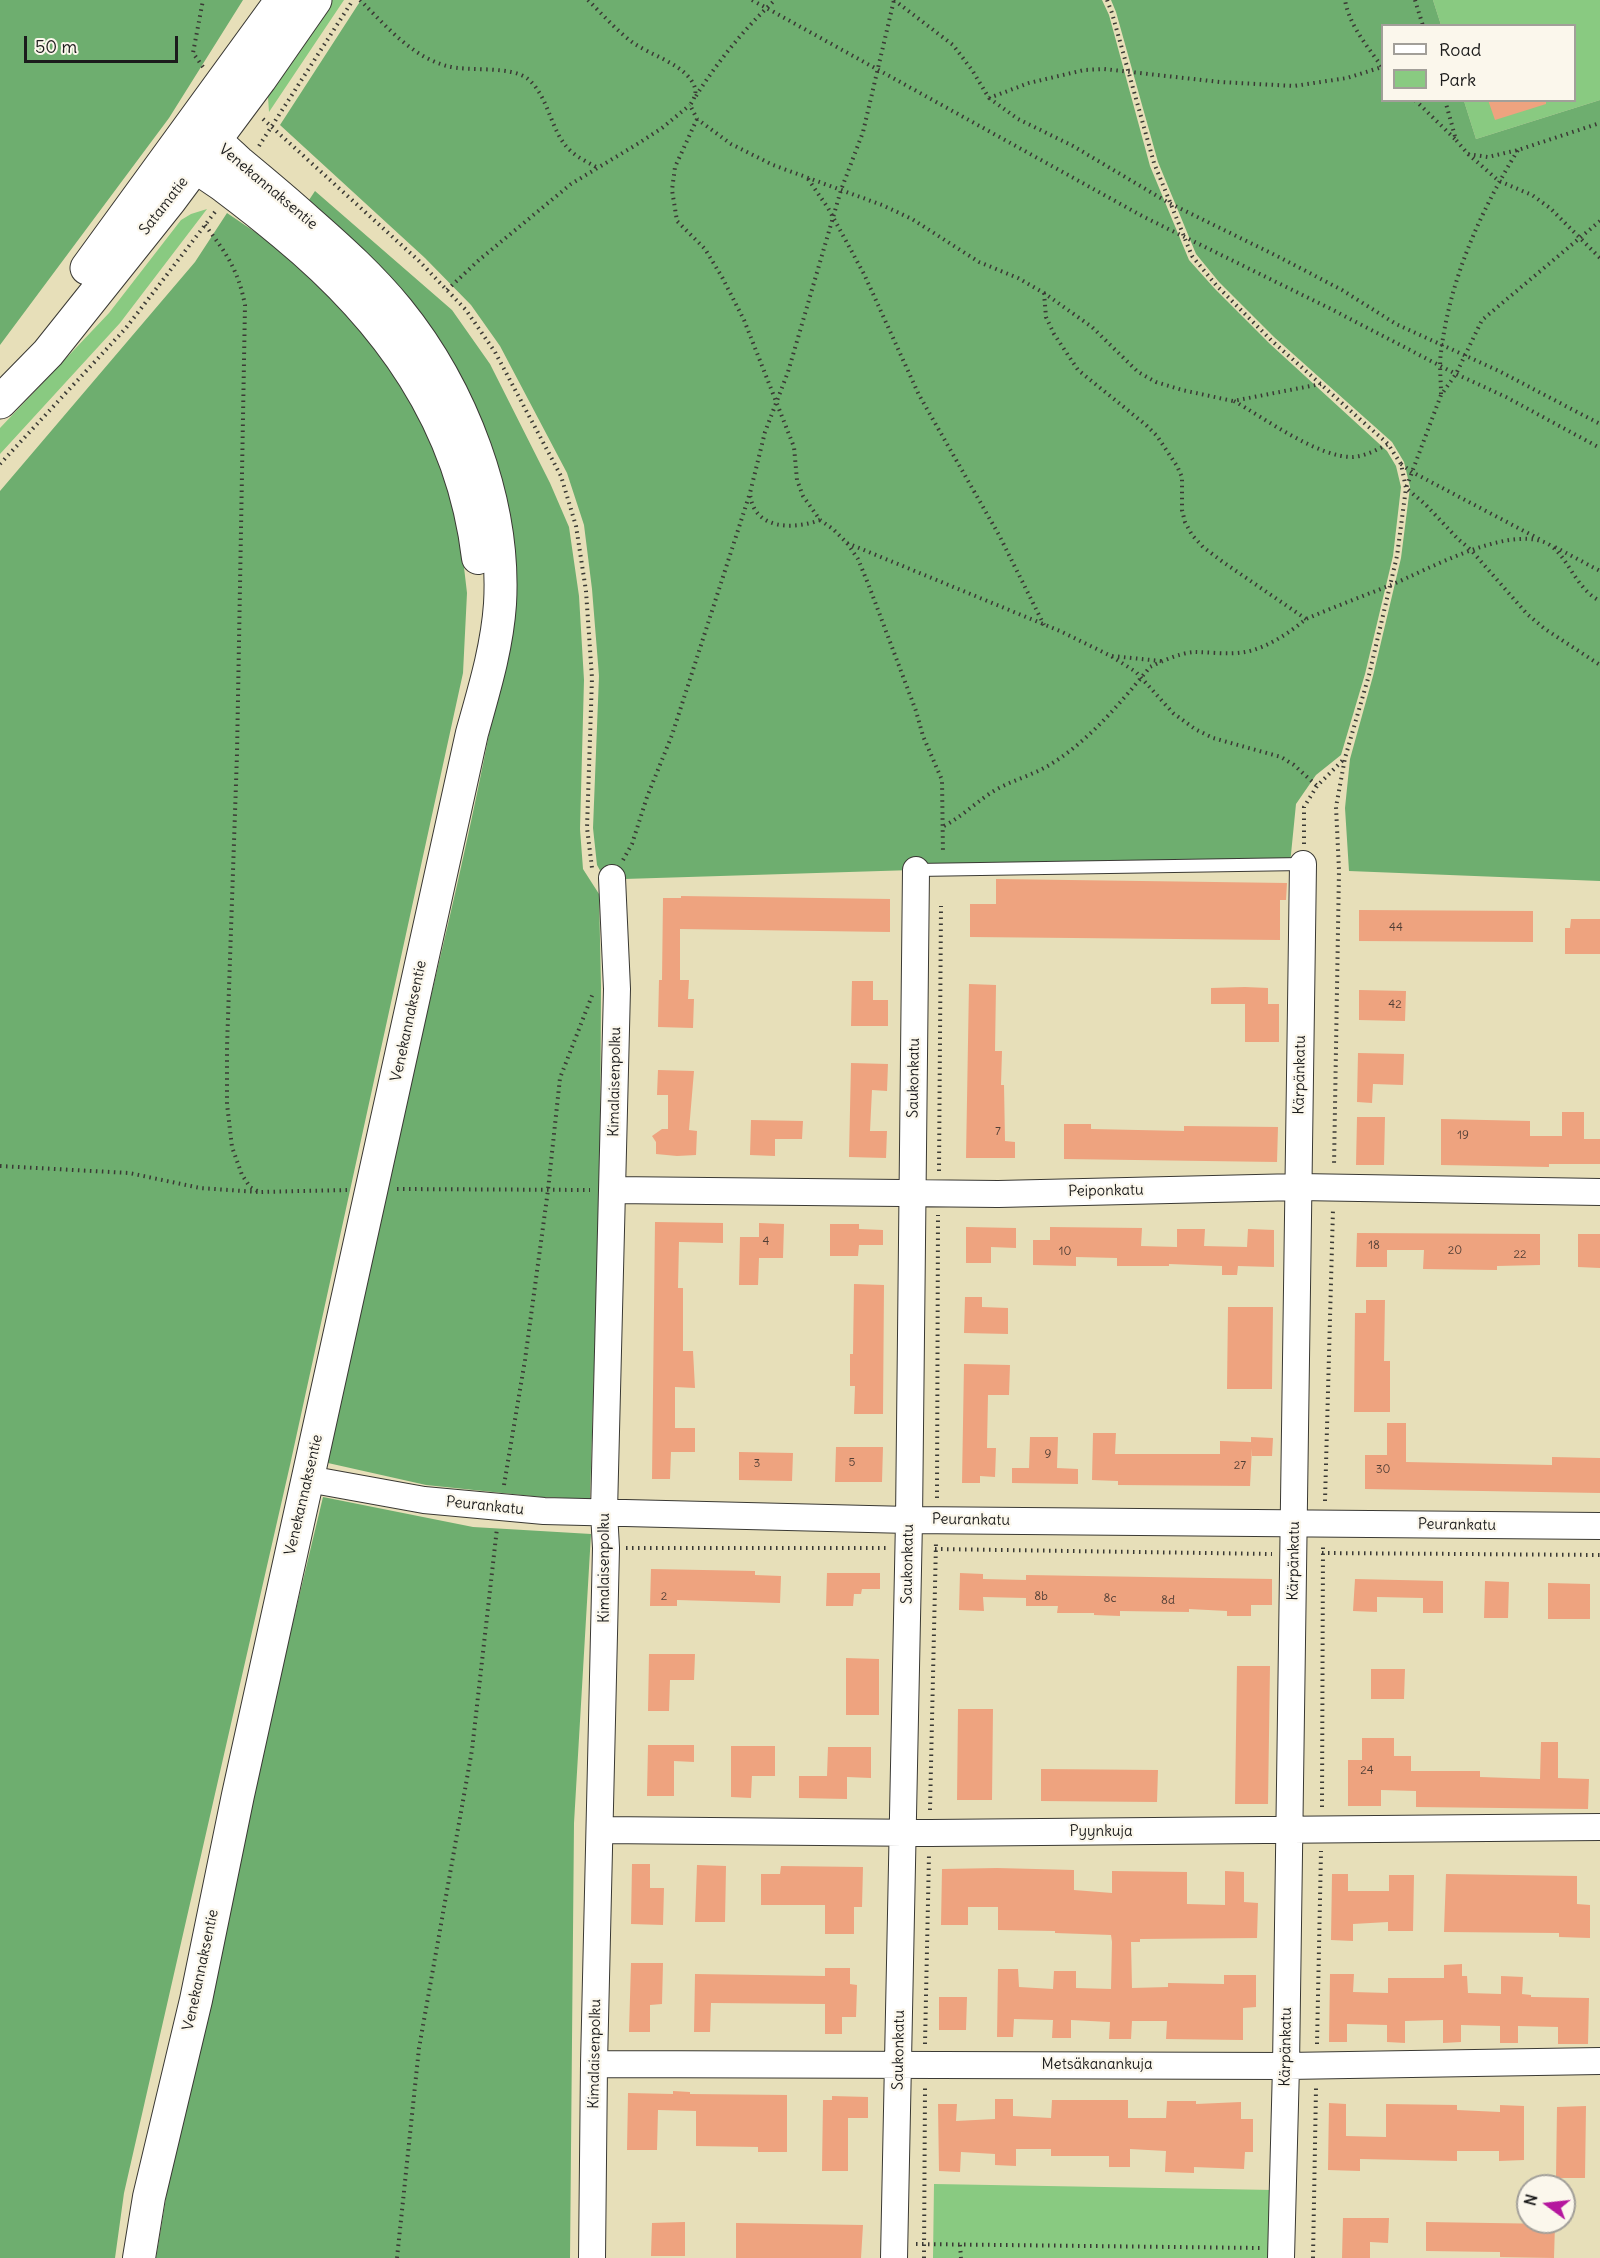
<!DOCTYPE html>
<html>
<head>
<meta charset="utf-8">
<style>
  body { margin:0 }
  #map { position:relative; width:1600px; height:2258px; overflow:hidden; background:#e7dfb9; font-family:Delius,sans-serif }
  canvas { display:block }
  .legend { position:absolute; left:1381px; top:24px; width:195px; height:78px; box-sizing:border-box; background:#fbf7ec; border:2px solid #a29f99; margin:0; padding:8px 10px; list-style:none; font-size:18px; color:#1c1c1c }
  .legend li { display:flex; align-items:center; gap:12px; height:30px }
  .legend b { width:30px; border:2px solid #a29f99 }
  .north { position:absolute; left:1516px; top:2174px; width:60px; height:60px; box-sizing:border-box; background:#fbf7ec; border:2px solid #a29f99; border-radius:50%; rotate:285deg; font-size:16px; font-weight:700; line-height:24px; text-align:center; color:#1c1c1c }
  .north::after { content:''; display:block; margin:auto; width:21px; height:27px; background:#b5179e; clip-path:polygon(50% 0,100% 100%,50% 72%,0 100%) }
  .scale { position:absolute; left:24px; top:36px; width:154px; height:27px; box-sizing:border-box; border:3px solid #1c1c1c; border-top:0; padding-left:8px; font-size:18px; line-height:21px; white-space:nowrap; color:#1c1c1c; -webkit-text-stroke:4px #fbf7ec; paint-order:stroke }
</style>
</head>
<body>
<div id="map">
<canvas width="1600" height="2258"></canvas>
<ul class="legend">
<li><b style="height:8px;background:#fff"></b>Road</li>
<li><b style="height:16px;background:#89ca81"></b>Park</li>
</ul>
<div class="north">N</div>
<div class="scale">50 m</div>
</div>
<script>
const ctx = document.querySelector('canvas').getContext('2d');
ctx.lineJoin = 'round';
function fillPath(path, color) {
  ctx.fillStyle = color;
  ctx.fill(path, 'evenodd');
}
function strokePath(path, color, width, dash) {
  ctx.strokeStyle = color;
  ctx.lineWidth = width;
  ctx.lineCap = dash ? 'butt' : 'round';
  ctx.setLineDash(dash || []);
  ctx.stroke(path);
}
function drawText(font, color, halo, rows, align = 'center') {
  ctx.font = font + ' Delius,sans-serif';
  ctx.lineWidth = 4.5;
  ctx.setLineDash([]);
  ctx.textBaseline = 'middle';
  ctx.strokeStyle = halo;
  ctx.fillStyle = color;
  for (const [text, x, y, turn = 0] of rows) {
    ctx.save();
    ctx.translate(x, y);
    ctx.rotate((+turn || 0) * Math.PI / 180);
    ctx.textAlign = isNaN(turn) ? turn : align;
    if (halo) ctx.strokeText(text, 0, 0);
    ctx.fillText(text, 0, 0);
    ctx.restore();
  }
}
const green = new Path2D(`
  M328,0H344L269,112L268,97Z
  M1433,0H1600V100L1476,139L1464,101L1574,100V26L1441,25Z
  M207,209L120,323L0,454V428L109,313L181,220L191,214Z
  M934,2184L1274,2190L1272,2258H933Z`);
const forest = new Path2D(`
  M0,0H243L169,118L0,345Z
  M361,0H1102L1109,15L1150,166L1189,260L1215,289L1270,344L1387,451L1396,466L1401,487L1393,556L1365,674L1341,755L1316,775L1296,804L1290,864L945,869L624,879L602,874L597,865L593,828L599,676L592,589L584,525L567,473L500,346L471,305L425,258L280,125Z
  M1111,0H1433L1441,25L1382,26V100L1464,101L1476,139L1600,100V881L1349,871L1345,808L1350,759L1373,676L1401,558L1410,487L1404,462L1392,442L1274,337L1219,282L1196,254L1158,162L1116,12Z
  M315,191L452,310L490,364L550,483L569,527L579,596L584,680L580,829L583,869L599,894L601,986L600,1178L590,1499L541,1497L426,1485L328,1463C350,1358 371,1252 395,1148C436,973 481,799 509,621L345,233L309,200Z
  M227,213L307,267L368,335L410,402L442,459L460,533L467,593L463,673L290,1465L124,2193L115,2258H0V491L195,262Z
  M323,1497L473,1527L591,1534L574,1823L570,2258H156L174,2150L263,1747Z`);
const building = new Path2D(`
  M1488,100H1546V104L1495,120Z
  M996,879L1287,883L1286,900H1280V940L970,937V904H996Z
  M681,896L890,899V932L680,929V980H689L688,999H694L693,1028L658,1027L659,980H662L663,898H681Z
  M1359,910L1533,911V942L1359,941Z
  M1571,919H1600V954H1565V928H1570Z
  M852,981H873V1000H888V1026H851Z
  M969,984L996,985L995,1051H1002L1001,1085H1004L1005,1141L1015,1142V1158H966Z
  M1245,987L1268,988V1004H1279V1042H1245V1004H1211V988Z
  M1359,990L1406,991L1405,1021L1359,1020Z
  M1358,1053L1404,1054L1403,1085L1373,1084L1372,1103L1357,1102Z
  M851,1063L888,1064L887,1091L872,1090L870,1131H887L886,1158L849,1157Z
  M658,1070L694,1071L689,1130L697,1131L696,1155L677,1156L656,1154V1142L652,1136L662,1129H668V1095H657Z
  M1562,1112H1584V1139H1600V1164H1549V1167L1441,1165V1119L1530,1121V1136H1562Z
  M1357,1117H1385L1384,1165H1356Z
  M751,1120L803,1121L802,1139H775V1156L750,1155Z
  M1064,1124H1091V1129L1184,1131V1126L1278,1127L1277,1162L1064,1159Z
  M655,1222L723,1223V1243L679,1242L678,1288H683V1351H693L695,1388L675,1387V1428H695V1452H671L670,1479H652Z
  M759,1223L784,1224L783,1258H759L758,1285H739L740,1237H759Z
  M830,1224H859V1229L883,1230V1245H859L858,1256H830Z
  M966,1227L1016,1228V1248L991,1247V1263H966Z
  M1050,1227L1142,1228L1141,1246L1177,1247V1229H1205L1204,1246L1247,1247L1248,1229L1274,1230V1267L1238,1266L1237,1275H1222V1266L1169,1264V1266H1117V1258L1076,1257V1266L1033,1265V1240H1050Z
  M1357,1233L1540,1234V1265L1497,1266V1270L1423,1269L1424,1250H1387V1267H1356Z
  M1578,1234H1600V1268L1578,1267Z
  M854,1284L884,1285L883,1414H854L855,1386H850V1354H853Z
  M965,1297H982V1307L1008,1308V1334L964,1333Z
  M1366,1300H1385L1384,1361H1390V1412H1354L1355,1313H1366Z
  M1228,1307H1273L1272,1389H1227Z
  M964,1364L1010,1365L1009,1395H988L987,1448H996L995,1477L980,1476V1483H962Z
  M1387,1423H1406V1462L1552,1465V1457L1600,1458V1493L1365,1489V1455H1387Z
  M1093,1433H1116L1115,1454H1220V1441L1251,1442V1437L1273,1438L1272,1456H1252V1448L1250,1486L1118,1485V1481L1092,1480Z
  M1030,1437H1058L1057,1468L1078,1469V1484L1012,1483V1468H1029Z
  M836,1447H883L882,1482H835Z
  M739,1452L793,1453L792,1481L739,1480Z
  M651,1569L755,1571V1575L781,1576L780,1603L677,1600V1606H650Z
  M827,1573H880V1589H862L861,1594H854L853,1606H826Z
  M960,1573L983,1574V1579L1026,1580V1575L1272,1579V1605H1251V1616H1227V1611L1189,1609V1612L1120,1611V1616L1094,1615V1613H1057L1058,1606H1026V1598L983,1597L984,1611L959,1610Z
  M1355,1579L1443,1581V1613H1423V1598L1377,1597V1612L1353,1611Z
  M1485,1581L1509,1582L1508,1618H1484Z
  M1548,1583L1590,1584V1619H1548Z
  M649,1654H695L694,1680H670L669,1711H648Z
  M846,1658L879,1659V1715H846Z
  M1237,1666H1270L1268,1804H1235Z
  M1371,1669H1405L1404,1699H1371Z
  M958,1709H993L992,1800H957Z
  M1362,1738H1394V1756H1411V1771H1480V1777L1540,1779L1541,1742H1558V1778L1589,1779L1588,1809L1416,1807V1791L1381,1790V1806H1348V1760H1362Z
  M648,1745H694V1762L674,1761V1796H647Z
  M731,1746H775V1776H752L751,1798L731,1797Z
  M828,1747H871V1778L847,1777V1799L799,1798V1776H827Z
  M1041,1769L1158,1770L1157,1802L1041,1801Z
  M632,1864H650V1888H664L663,1925L631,1924Z
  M697,1865L726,1866L725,1922H695Z
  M781,1866L863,1867L862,1907H854V1934H825V1905H761V1874H780Z
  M997,1868L1074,1870V1890L1112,1893V1871L1187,1872V1904L1225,1905V1871L1244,1872V1902L1258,1903L1257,1938L1140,1939V1942H1131L1132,1988L1168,1987V1983L1224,1984V1975H1256V2007L1243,2008V2040L1166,2039L1167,2021H1132L1131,2039H1109L1110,2022L1071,2020V2038H1052L1053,2020L1014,2019L1013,2037H997L998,1969H1018L1019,1987L1053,1989L1054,1971H1076V1988L1111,1989L1112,1942L1111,1935L1055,1933V1931L998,1930V1907H968V1925H941L942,1869Z
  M1332,1874H1348V1891H1389V1875H1414L1413,1931H1388V1922L1353,1924V1941L1331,1940Z
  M1446,1874L1577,1876V1904L1590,1905V1938L1559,1937V1933L1444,1932Z
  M631,1963H663L662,2004L650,2005V2032H629Z
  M1462,1964V1976H1467L1468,1993L1501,1994V1976L1523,1977L1522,1994L1531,1995V1997L1589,1998L1588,2044H1558V2027L1518,2026V2043H1500V2026L1461,2025V2042L1443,2043V2020L1405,2021V2043L1387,2042V2025L1347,2024V2042H1329L1330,1974H1354L1353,1992L1388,1993V1978H1444V1965Z
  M825,1968H850V1984L857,1985L856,2017H842V2034H825V2004L711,2003L710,2032H694L695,1974L825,1976Z
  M939,1997H967L966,2030H939Z
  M673,2091L690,2092V2094L787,2095V2152H758V2147L696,2146V2111L658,2110L657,2150H627L628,2093L673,2094Z
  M832,2096L868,2097V2118H848V2171H822L823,2100H832Z
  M995,2099H1013V2116L1051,2118L1052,2100H1128V2118H1166L1167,2101H1196V2104L1241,2102V2119H1253V2152H1245L1244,2169L1194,2167V2173L1165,2172L1166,2151L1130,2149V2167H1109V2156H1051V2149H1016V2166L995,2165V2154L961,2152L960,2172L939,2171L938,2104H957L956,2121L995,2119Z
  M1329,2103L1346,2104V2136L1386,2137V2104L1457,2105V2110L1500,2112V2105L1524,2106V2160L1499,2161V2151H1457V2161L1360,2159V2171L1328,2170Z
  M1586,2106L1585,2178H1556L1557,2107Z
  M1343,2218H1389L1388,2243L1370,2242V2258H1342Z
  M685,2222V2256H651L652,2223Z
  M1426,2222L1555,2224L1554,2258L1500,2257V2252L1426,2251Z
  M736,2223L863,2225L861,2258H736Z`);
const path = new Path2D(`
  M360,0C385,25 412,57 447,66C469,72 510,65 528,79C548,96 550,127 566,146C574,156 586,161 596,167
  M588,0C602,14 616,30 632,42C650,55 678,62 691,80C698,90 696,96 690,105L697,119L731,144L773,165L882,205L912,219L979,262L1018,278L1044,293L1092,327L1138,372L1156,382L1182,390L1233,401L1321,384
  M752,0L1144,217L1331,309L1456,374L1506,397L1600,448
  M894,0L953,45L972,70L989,98L1029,83L1084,70L1104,69L1220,82L1294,86L1347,78L1382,67C1368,47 1349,25 1345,0
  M1107,0L1112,13L1154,163L1192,256L1216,285L1271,340L1388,444L1401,464L1406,488L1397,556L1369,675L1345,758L1336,807L1339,870L1334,1166
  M1415,0L1423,26
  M203,67L193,53L203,0
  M696,96C718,61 745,28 775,0
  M989,98L1018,119L1073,146L1169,203L1279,257L1342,290L1396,324L1499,371L1600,424
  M1415,100L1456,140
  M1445,100L1456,140L1468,154L1488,157L1518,150L1600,123
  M263,119L419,261L466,310L495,352L561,476L576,526L586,591L592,678L587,828L592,868
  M697,119L675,167L672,190L677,221L705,249L722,277L744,320L794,447L797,480L803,496L820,520L833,529L847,543L858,559L869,586L916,711L923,736L942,780L943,854
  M259,146L353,0
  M1468,154L1499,181L1532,195L1550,208L1600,258
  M808,179L828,208L864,274L919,395L999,535L1044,625
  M1600,221L1482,320L1456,374L1441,395L1406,488L1425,504L1458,539L1471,550L1527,614L1545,629L1600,665
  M205,225C226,253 238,269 245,305L237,754L227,1047V1104L232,1147L242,1175L250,1187L259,1192L347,1190
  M447,290L479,260L571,184L639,143L662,128L690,105
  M1044,293L1046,317L1054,334L1078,370L1146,425L1157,436L1177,466L1182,477V510L1185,522L1192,535L1203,547L1223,562L1306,619
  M1441,394C1441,380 1439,365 1441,352C1450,279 1480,212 1518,150
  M1234,401C1264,418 1319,458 1353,457C1365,456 1377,450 1388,444
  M0,464L126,328L215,212
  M1401,464L1412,472L1541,540
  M820,520C793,530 753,530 750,493L765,432L788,372L841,190L863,132L894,0
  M847,543L1060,631L1111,656L1136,672L1173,713L1195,729L1213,738L1281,757L1294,765L1317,786
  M1555,547L1600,571
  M1112,656L1161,661
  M944,826C961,817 973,805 989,794C1008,781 1032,776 1051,764C1090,740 1121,702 1150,667C1162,661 1180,653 1194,652C1210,652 1229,655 1245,652C1267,648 1289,633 1306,619C1334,607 1363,596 1391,585C1429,569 1504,527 1544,542C1567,551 1573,587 1600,601
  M1304,844V807L1317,786L1344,759
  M623,860L632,844L647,797L672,735L750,493
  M0,1166L129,1173L200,1188L258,1192
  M939,1171L941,906
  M397,1189L590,1190
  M504,1485L525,1360L548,1190L560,1078L593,993
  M937,1498L938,1215
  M1325,1501L1333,1209
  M626,1548H888
  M935,1549L1272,1554
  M1322,1553L1600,1555
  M1322,1807L1323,1545
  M930,1810L936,1542
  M925,2044L929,1854
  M1317,2044L1321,1851
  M916,2244L1260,2248
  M960,2245L961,2258
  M397,2258L419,2048L472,1750L497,1528
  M924,2258L925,2088
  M1313,2258L1316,2088`);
const service = new Path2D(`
  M916,870L1303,864`);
const minor = new Path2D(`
  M612,1190L998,1194L1299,1187L1600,1192
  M308,1479L424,1500L544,1511L909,1520L1600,1526
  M601,1830L930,1833L1600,1827
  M594,2064L1286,2066L1600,2061
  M592,2258L594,2064L606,1548L604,1512L617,989L612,878
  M894,2258L909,1520L916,870
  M1281,2258L1286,2066L1303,864`);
const tertiary = new Path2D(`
  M186,141C189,149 191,161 197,166C205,175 217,181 226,188C246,203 265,218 284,234C387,319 462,422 478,558
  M139,2258L149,2197L196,2000L238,1795L472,733C484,690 497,648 500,604C506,502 462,389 398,310C371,277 340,249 308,221C285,200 262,181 239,162C231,155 223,146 214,141C207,138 196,138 188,136`);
const secondary = new Path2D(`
  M87,268L282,0
  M0,402L48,353L170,200L260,79L315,0`);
const numberNames = [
  ["44",1396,928],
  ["42",1395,1005],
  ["7",998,1132],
  ["19",1463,1136],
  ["4",766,1242],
  ["18",1374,1246],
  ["20",1455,1251],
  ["10",1065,1252],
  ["22",1520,1255],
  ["9",1048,1455],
  ["5",852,1463],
  ["3",757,1464],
  ["27",1240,1466],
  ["30",1383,1470],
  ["2",664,1597],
  ["8b",1041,1597],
  ["8c",1110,1599],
  ["8d",1168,1601],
  ["24",1367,1771]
];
const streetNames = [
  ["Venekannaksentie",268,187,40],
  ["Satamatie",164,206,-52],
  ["Venekannaksentie",409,1021,-78],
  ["Kärpänkatu",1300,1075,-89],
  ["Saukonkatu",914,1078,-89],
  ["Kimalaisenpolku",615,1082,-89],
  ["Peiponkatu",1106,1191,-1],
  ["Venekannaksentie",304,1495,-77],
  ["Peurankatu",485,1506,6],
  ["Peurankatu",971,1520,1],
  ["Peurankatu",1457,1525,1],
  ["Kärpänkatu",1294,1561,-89],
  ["Saukonkatu",908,1564,-89],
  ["Kimalaisenpolku",605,1568,-90],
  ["Pyynkuja",1101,1832],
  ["Venekannaksentie",201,1970,-78],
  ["Kärpänkatu",1286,2047,-89],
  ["Saukonkatu",899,2050,-89],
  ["Kimalaisenpolku",595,2054,-89],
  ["Metsäkanankuja",1097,2065]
];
fillPath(green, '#89ca81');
fillPath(forest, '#6eae6f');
fillPath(building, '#eea37f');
strokePath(service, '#3a3934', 14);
strokePath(minor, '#3a3934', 28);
strokePath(tertiary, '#3a3934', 34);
strokePath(secondary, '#3a3934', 35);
strokePath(path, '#3a3934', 4, [1.5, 4.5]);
strokePath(service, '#fff', 12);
strokePath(minor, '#fff', 26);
strokePath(tertiary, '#fff', 32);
strokePath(secondary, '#fff', 33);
drawText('12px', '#503e35', null, numberNames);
drawText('15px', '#1c1c1c', '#fbf7ec', streetNames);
</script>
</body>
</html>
